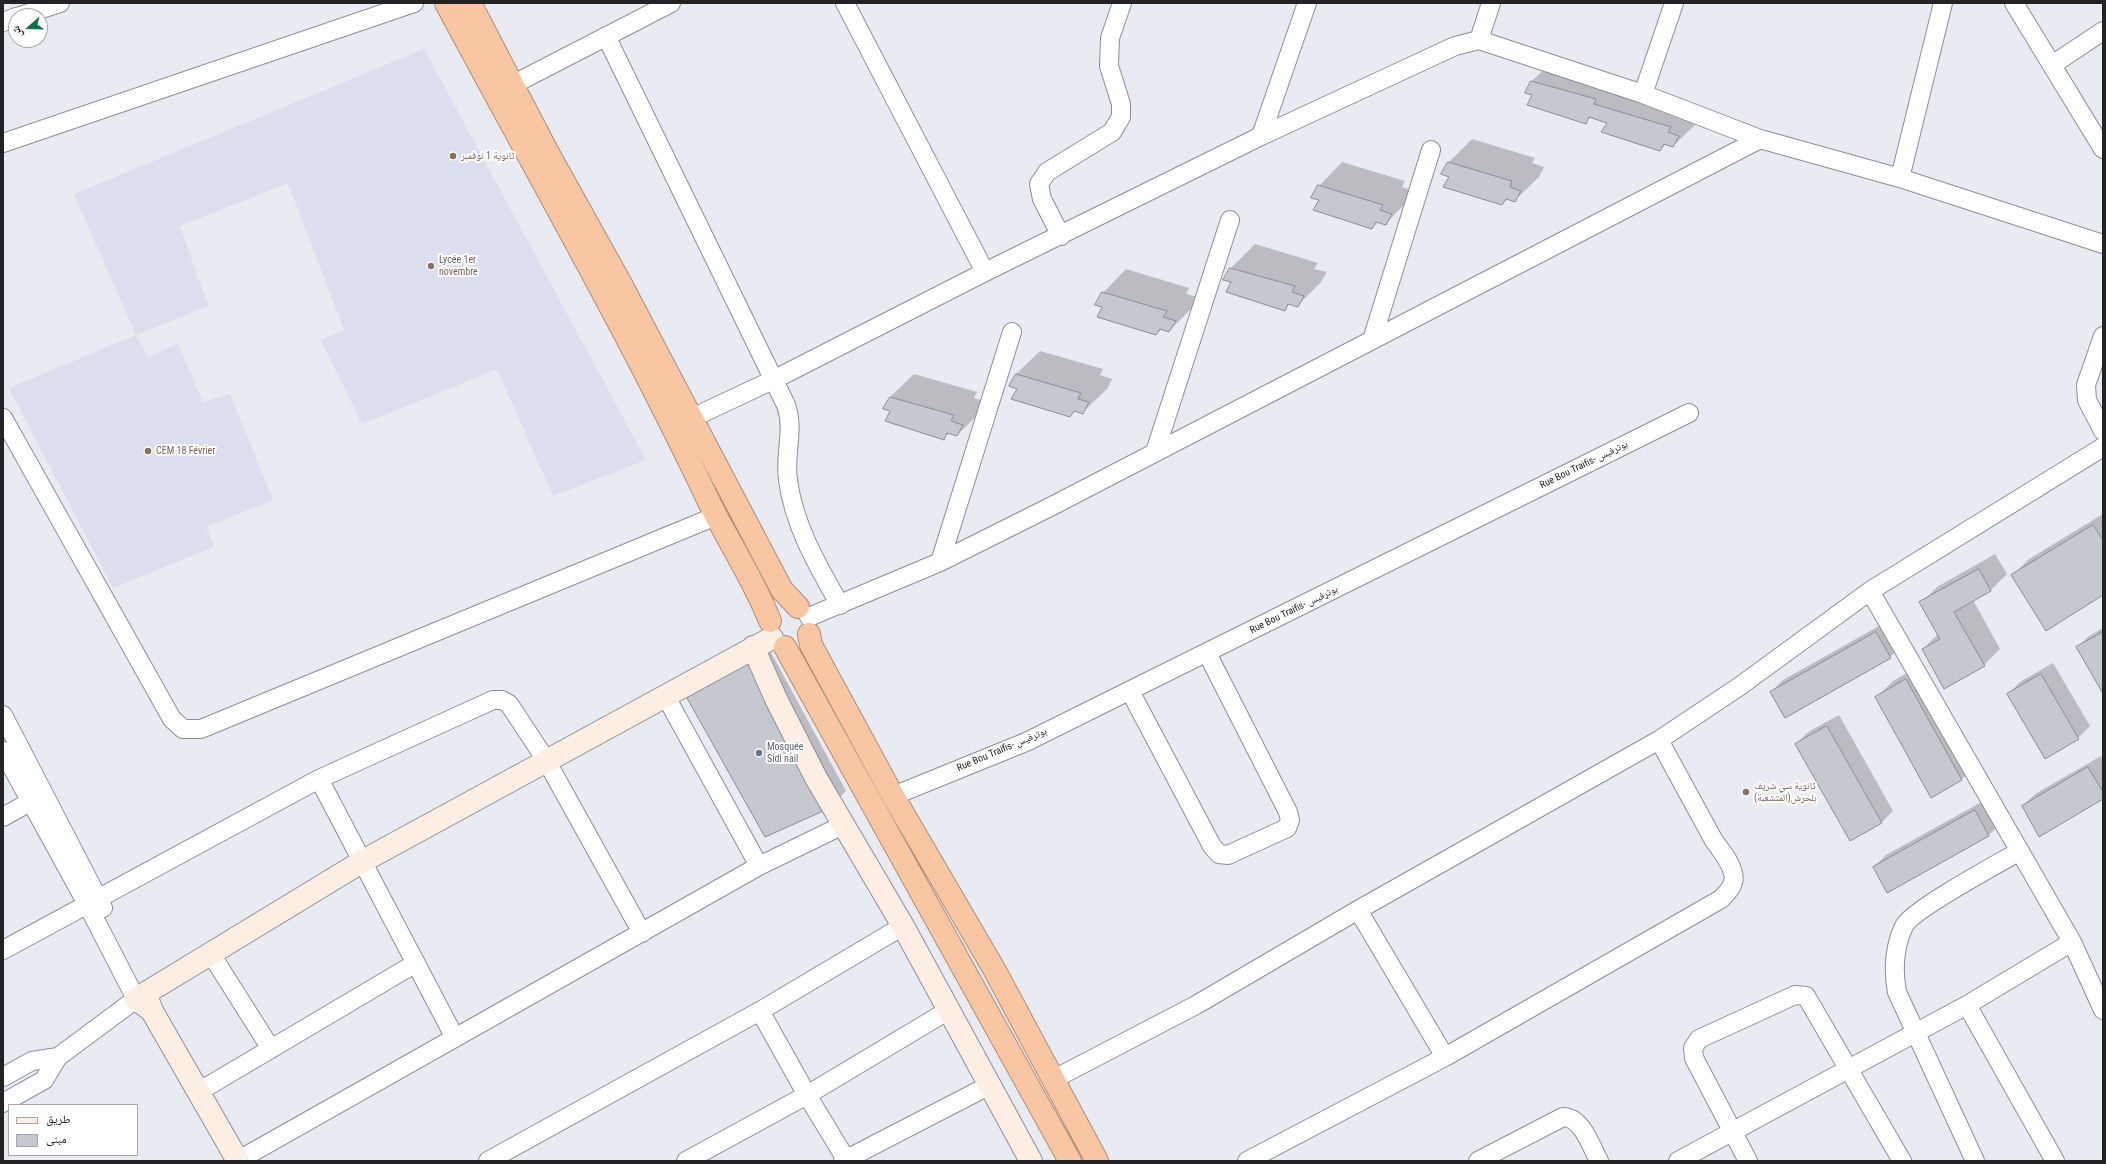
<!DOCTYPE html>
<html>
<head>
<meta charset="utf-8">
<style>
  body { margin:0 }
  #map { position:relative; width:2106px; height:1164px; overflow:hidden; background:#e9ebf2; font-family:"Roboto Condensed","Noto Naskh Arabic",sans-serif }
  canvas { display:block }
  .frame { position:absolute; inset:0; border:4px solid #232326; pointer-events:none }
  .legend { position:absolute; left:8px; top:1104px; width:130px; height:52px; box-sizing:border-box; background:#fff; border:1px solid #a7a7a8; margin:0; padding:5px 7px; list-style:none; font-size:12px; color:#232326 }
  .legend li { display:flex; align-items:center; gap:8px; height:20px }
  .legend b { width:20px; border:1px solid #a7a7a8 }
  .north { position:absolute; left:8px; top:8px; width:40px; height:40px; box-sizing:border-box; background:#fff; border:1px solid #a7a7a8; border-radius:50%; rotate:250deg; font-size:11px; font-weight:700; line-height:16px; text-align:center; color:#232326 }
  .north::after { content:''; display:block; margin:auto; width:14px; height:18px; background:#0e6f44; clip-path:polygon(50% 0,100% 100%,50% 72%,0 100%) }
</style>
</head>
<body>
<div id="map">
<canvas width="2106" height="1164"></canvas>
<div class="frame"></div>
<ul class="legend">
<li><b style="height:5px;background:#fdeee4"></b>طريق</li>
<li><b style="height:11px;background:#c6c8cf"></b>مبنى</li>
</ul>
<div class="north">ش</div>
</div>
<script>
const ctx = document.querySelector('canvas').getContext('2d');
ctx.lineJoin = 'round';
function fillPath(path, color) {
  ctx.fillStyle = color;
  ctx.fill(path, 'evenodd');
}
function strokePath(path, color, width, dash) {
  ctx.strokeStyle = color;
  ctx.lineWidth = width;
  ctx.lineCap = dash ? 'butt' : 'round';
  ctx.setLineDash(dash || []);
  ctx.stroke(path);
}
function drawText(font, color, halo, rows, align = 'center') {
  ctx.font = font + ' "Roboto Condensed","Noto Naskh Arabic",sans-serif';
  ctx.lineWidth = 4;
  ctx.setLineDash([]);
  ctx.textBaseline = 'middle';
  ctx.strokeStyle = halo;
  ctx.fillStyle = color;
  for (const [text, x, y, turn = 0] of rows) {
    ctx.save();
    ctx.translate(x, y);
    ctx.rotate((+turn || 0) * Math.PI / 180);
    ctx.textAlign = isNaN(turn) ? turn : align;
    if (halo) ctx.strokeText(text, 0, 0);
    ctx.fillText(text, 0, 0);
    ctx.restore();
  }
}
const built = new Path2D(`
  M424,49L646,460L553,496L497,369L362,424L321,340L344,330L288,183L180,226L208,306L136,335L148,357L178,344L203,402L230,394L273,500L206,527L214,547L113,588L9,388L136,335L74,194Z`);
const shadow = new Path2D(`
  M1556,58L1619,76L1617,80L1693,103L1690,109L1697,123L1673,146L1666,144L1660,150L1608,122L1591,117L1586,122L1526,92L1532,81Z
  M1472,139L1535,158L1532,163L1544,167L1539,177L1515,200L1508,198L1502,204L1450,176L1448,163Z
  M1342,162L1405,181L1402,187L1414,191L1409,200L1385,224L1378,222L1372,228L1320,200L1319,186Z
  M1255,244L1318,263L1314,269L1327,272L1321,282L1297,306L1290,304L1284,309L1225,279L1231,268Z
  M1126,269L1189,288L1186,294L1198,297L1193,307L1169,331L1162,329L1156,334L1103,293Z
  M1040,351L1103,369L1100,375L1112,379L1107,389L1083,412L1076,410L1070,416L1018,388L1016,374Z
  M914,374L977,392L974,398L986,402L981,412L957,435L949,433L943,439L892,411L890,397Z
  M2103,514V594L2013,575L2029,559Z
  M1995,554L2007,574L1991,590L1973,600L2000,649L1984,665L1923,649L1938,634L1921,603L1937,587Z
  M1888,621L1902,645L1890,657L1771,692L1783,680Z
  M2103,628V691L2077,648L2089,636Z
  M767,645L846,791L830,807L688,698L704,682Z
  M2053,663L2090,726L2078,738L2008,694L2020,682Z
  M1923,664L1978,763L1962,779L1932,796L1877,697L1893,681Z
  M1839,715L1893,811L1881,823L1796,744L1808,732Z
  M2101,756L2103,760V798L2023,806L2035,794Z
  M1987,799L2001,823L1989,835L1887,891L1874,867L1886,855Z`);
const building = new Path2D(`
  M1531,81L1596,99L1594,104L1671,127L1668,132L1679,136L1673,147L1664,144L1660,151L1601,132L1607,123L1589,117L1586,124L1527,105L1532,95L1525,93Z
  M1448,162L1512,181L1510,187L1521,191L1515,202L1506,199L1502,205L1443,187L1449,177L1441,174Z
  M1318,185L1383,205L1380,210L1392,214L1386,225L1376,222L1372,229L1313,210L1319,200L1311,198Z
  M1230,268L1295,286L1292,292L1304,296L1298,307L1288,304L1285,311L1226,292L1231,282L1223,280Z
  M1102,292L1167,311L1163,317L1176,321L1169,332L1160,329L1156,335L1097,317L1102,307L1095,305Z
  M1016,374L1081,393L1078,399L1089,402L1083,414L1074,411L1070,417L1011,399L1017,389L1009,386Z
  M890,397L954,415L951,421L963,425L957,436L947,433L944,440L885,421L890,411L883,409Z
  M2093,525L2103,540V595L2046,631L2011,575Z
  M1979,569L1991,591L1954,612L1985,666L1944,689L1922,649L1940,639L1919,602Z
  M1876,632L1891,658L1785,718L1770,692Z
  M2103,632V692H2102L2076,647Z
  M750,661L830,808L765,837L687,698Z
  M2041,674L2079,739L2045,759L2007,694Z
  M1906,679L1962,780L1931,798L1875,697Z
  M1827,726L1882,823L1850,841L1795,744Z
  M2088,767L2103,792V799L2039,837L2022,806Z
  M1975,810L1989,836L1887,893L1873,867Z`);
const street = new Path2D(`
  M845,3L985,272
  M2014,3L2103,149
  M20,16L60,3
  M3,22L16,17
  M606,36L786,405C795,430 784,454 788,480C794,526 818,566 840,605
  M1479,40L1643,94L1760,139L1900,178L2103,244
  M2052,65L2103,31
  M512,85L671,3
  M1643,94L1674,3
  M1261,136L1307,3
  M3,143L414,3
  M1900,178L1943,3
  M1061,236L1042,199L1039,184L1047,172L1112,132L1121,117V104L1109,66L1110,38L1122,3
  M2103,336L2086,385L2087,400L2103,431
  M1372,340L1431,150
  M3,418L172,719L183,729H201L716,516
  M692,418L775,379L985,272L1261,136L1455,46L1479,40L1491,3
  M1155,452L1230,220
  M940,562L1012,332
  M1870,591L2072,942L2103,1010
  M809,617L940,562L1052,506L1760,139
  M1130,691L1212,846L1219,854L1228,855L1287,828L1290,820L1288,812L1207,653
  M665,695L759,866
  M3,715L103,908
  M3,751L87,904L136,999L58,1057L44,1080L3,1103
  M319,779L455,1038
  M893,796L1026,742L1689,413
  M3,817L39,797
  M1358,910L1445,1057
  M3,950L319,779L493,700H502L509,704L546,760L642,933
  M211,954L271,1049
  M1967,1005L2055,1161
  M760,1011L807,1095L847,1161
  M3,1077L32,1061L58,1057
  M1054,1079L1196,1005L1358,910L1659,740L1740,686L1870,591L2103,447
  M198,1092L416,963
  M237,1161L759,866L843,825
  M488,1161L760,1011L903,926
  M686,1161L807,1095L949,1010
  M843,1161L990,1085
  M1247,1161L1445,1057L1721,899C1728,892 1736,884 1733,873C1730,860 1720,850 1713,839C1695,806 1677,773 1659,740
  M1478,1161L1563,1117C1582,1117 1591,1146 1599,1161
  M1678,1161L1967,1005L2072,942
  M1748,1161L1694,1058L1693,1048L1699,1039L1795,995L1806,996L1902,1161
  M1975,1161L1897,992C1893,970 1894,947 1904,926C1912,910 1999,863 2020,851`);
const secondary = new Path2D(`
  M753,647L776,699L816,778L903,926L1031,1161
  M147,998L152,1011L238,1161
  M152,1011L136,999L363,861L772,638`);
const highway = new Path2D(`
  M446,3C534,168 629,333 709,502C729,543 754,580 770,621
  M470,3L547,151L621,284L782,590L798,607
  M809,634L811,645L893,796L994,969L1097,1161
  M785,647L1070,1161`);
const markers = [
  [453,156,4,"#8d6e63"],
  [431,266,4,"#8d6e63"],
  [148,451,4,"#8d6e63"],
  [759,753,4,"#6b7280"],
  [1746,792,4,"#8d6e63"]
];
const educationNames = [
  ["ثانوية 1 نوفمبر",461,156],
  ["Lycée 1er",439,260],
  ["novembre",439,272],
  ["CEM 18 Février",156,451],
  ["ثانوية سي شريف",1754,786],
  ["بلحرش(المتشعبة)",1754,798]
];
const streetNames = [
  ["Rue Bou Traifis- بوترفيس",1584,465,-26],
  ["Rue Bou Traifis- بوترفيس",1294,610,-26],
  ["Rue Bou Traifis- بوترفيس",1002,750,-23]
];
const worshipNames = [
  ["Mosquée",767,747],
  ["Sidi nail",767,759]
];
fillPath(built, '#dbdeec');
fillPath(shadow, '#0003');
fillPath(building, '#c6c8cf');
strokePath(building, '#8b8c93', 1);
strokePath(street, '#8d8e95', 20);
strokePath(secondary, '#8d8e95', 24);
strokePath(highway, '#ae8d78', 24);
strokePath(street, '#fff', 18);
strokePath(secondary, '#fdeee4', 22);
strokePath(highway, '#f9c6a4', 22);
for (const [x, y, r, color] of markers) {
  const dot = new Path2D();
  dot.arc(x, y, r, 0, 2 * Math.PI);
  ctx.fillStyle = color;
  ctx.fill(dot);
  strokePath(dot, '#fff', 1.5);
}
drawText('10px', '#785e54', '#fff', educationNames, 'left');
drawText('10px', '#232326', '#fff', streetNames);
drawText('10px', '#5b616d', '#fff', worshipNames, 'left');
</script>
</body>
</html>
